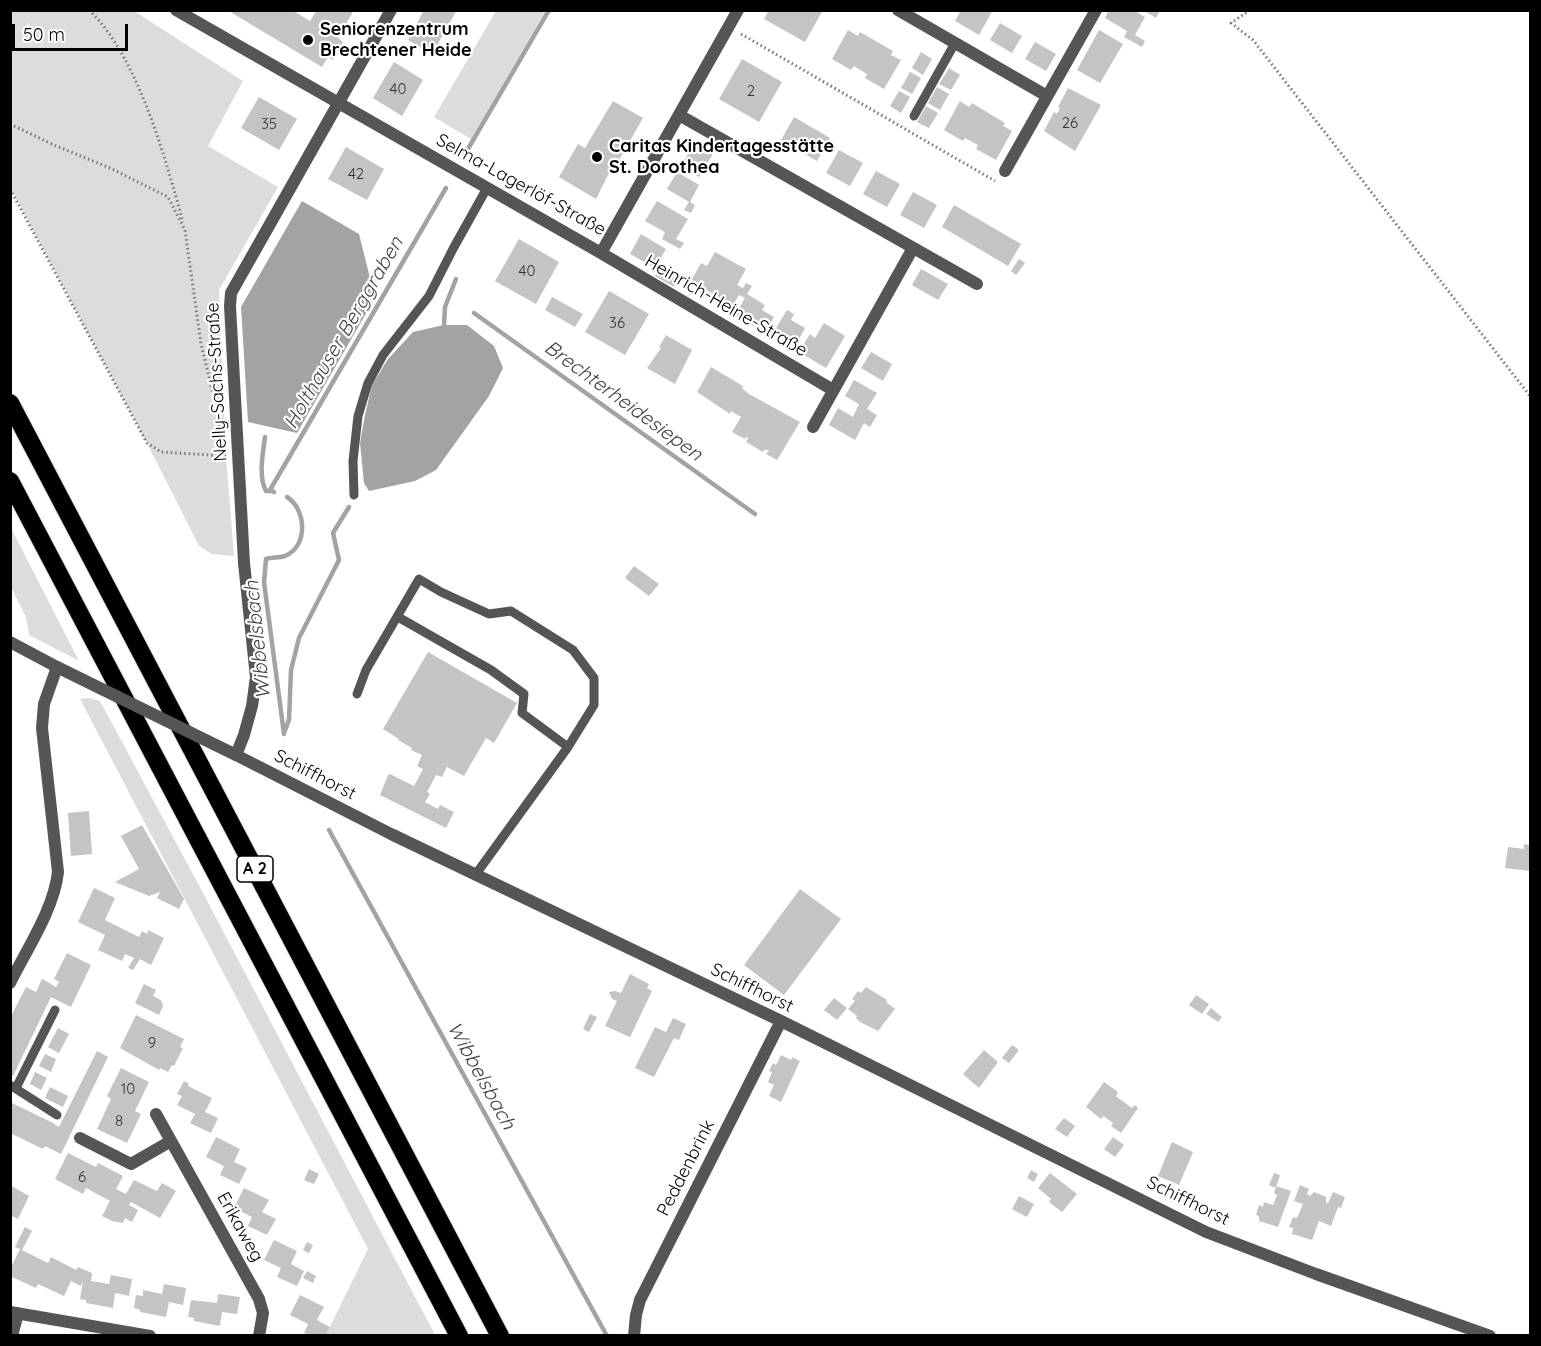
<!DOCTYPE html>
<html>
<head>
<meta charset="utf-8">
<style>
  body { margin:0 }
  #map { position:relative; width:1541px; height:1346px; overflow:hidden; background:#fff; font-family:Quicksand,sans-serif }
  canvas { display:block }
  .frame { position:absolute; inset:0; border:12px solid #000; pointer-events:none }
  .scale { position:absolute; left:12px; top:24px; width:116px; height:27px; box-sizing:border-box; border:3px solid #000; border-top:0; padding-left:8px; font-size:18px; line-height:21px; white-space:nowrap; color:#000; -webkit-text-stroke:4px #fff; paint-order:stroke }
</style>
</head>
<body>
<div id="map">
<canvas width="1541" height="1346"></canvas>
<div class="frame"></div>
<div class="scale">50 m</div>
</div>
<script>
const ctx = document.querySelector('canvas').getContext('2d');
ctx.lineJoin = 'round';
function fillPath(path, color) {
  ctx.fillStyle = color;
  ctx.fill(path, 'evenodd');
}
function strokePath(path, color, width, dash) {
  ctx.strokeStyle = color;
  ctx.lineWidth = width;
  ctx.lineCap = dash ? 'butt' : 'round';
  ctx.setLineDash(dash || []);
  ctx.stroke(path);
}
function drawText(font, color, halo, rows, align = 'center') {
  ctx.font = font + ' Quicksand,sans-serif';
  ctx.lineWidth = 4.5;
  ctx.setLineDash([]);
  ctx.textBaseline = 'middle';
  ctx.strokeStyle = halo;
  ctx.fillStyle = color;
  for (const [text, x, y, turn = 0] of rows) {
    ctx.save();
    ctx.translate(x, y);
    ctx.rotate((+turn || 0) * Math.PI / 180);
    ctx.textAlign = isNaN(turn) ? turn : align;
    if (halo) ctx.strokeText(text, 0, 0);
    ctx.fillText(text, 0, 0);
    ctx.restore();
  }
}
const green = new Path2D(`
  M10,11H134L243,81L208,146L278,187L219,290L225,444L234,556L212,554L199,546L147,443L11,189Z
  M496,11H545L471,139L434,117Z
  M10,528H11L79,661L29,635L26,617L11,587Z
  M89,698L100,701L202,891L435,1335H326L368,1249L80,699Z`);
const water = new Path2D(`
  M302,201L359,234L375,298L297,433L248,422L241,307Z
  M444,325H467L494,346L503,368L489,396L436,470L415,481L369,491L364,483L360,443L365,415L372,385L388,359L413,332Z`);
const stream = new Path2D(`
  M465,154L549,10
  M474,313L755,514
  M444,325L445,307L456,279
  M265,437C263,453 258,476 266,491H271
  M274,492L270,490L446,188
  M284,733L289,720L291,670L299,638L339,560L333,533L349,507
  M284,734L264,582L266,559C272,557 279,558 285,556C309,546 306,509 287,497
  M329,830L607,1336`);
const building = new Path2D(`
  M227,10H292L310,21L317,10H354L338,38L343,42L333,60L328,57L322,67Z
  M424,10H457L432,54L408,40Z
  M769,10H823L805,42L764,19Z
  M961,10H993L979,35L955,21Z
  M1109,10H1133L1145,17L1135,35L1145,41L1142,47L1124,37L1127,31L1105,18Z
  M1143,10H1160L1156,18Z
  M1000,23L1022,36L1012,53L990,40Z
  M848,30L858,36L860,32L893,51L891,55L901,60L884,89L865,78L867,74L854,66L851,70L832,59Z
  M1099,30L1123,44L1100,83L1077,70Z
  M1035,42L1056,54L1046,71L1025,59Z
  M921,52L932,59L923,75L912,68Z
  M742,59L782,82L759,122L719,99Z
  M394,62L423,80L402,116L373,98Z
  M949,68L960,75L951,90L939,84Z
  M910,72L921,78L912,94L901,88Z
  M937,87L949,94L940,110L928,103Z
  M1068,88L1101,105L1075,151L1044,131L1054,112L1057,114L1060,108L1058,107Z
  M899,91L910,97L901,113L890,106Z
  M259,97L297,119L279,150L241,128Z
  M613,101L643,118L619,160L616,159L596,199L559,177L578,144L585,148Z
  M960,101L969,107L972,103L1005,123L1003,126L1012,131L996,160L976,149L978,145L965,138L963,141L944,130Z
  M926,106L938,113L929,128L917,122Z
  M794,117L830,138L817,161L781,140Z
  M695,141L714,152L699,177L681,167Z
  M346,147L384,169L367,200L328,179Z
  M839,150L863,163L850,186L826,173Z
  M876,171L900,184L887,207L863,194Z
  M677,172L699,185L690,202L695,205L691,213L684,210L689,202L667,189Z
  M913,192L937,205L924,228L900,215Z
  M657,201L688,219L676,239L684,243L680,249L662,239L665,232L645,221Z
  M954,205L1021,244L1008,266L942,227Z
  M641,234L666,249L655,268L630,254Z
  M519,239L559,262L536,304L495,281Z
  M715,252L746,269L737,285L743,288L746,283L752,286L747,294L765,305L762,310L774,317L767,330L755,323L753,326L747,322L745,324L735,316L745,298L739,295L733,305L691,281L701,263L707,266Z
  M1019,259L1025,263L1016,275L1011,271Z
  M659,269L678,280L674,287L655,276Z
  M921,269L948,284L938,300L912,285Z
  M609,291L649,314L625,355L585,332Z
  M552,297L583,314L575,327L545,310Z
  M787,310L794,314L791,320L805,328L795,346L773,333Z
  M824,323L845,336L826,368L799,352L810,334L815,338Z
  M666,335L692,350L675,384L647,368L661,348L659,347Z
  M871,352L892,364L883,381L861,368Z
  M711,367L743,386L742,388L749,394L800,422L777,460L766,454L769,451L765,449L763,452L746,442L748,438L746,437L745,439L732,432L741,417L731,411L730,414L697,392Z
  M854,380L877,393L867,409L877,415L870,427L864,423L855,440L829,425L838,408L853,417L859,404L845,396Z
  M634,566L659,584L649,596L625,578Z
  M428,652L517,703L494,743L486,738L464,776L447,767L450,760L442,777L436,775L427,792L430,794L425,802L438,809L440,805L454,812L446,828L380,795L388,775L390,774L414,786L423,769L417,766L422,755L411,750L412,748L398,740L399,739L383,729Z
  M89,811L92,854L71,856L68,813Z
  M142,825L184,899L179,909L157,898L160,892L149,896L115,882L139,869L121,836Z
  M1524,844L1530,845V871L1505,868L1508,847L1524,849Z
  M94,888L115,898L105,920L139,937L142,931L147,934L148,930L164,938L151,965L140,959L133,970L128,968L134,958L125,954L122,961L98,950L105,935L78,922Z
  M800,889L841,919L784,995L744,965Z
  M67,953L91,965L71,1007L51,997L13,1076L10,1074V1018L26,987L36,992L42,979L56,987L59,982L54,979Z
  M630,974L649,984L647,988L652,991L630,1037L605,1026L617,1001L612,999L609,992L615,991L621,993Z
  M144,984L156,990L153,996L161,1000L163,1006L159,1015L135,1003Z
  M866,987L887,1000L886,1002L895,1009L878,1031L860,1022L856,1018L857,1016L848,1009L855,1001L852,999L858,991L861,993Z
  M1196,995L1209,1004L1202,1014L1189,1005Z
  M834,998L847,1008L837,1020L824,1010Z
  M1211,1008L1222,1017L1218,1022L1206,1014Z
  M590,1014L597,1017L589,1032L583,1029Z
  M136,1015L184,1039L180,1047L183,1048L174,1066L172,1065L168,1072L160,1068L159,1070L120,1048Z
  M673,1018L686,1024L679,1040L674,1038L654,1077L635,1068L655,1027L666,1032Z
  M58,1028L69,1034L59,1053L48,1047Z
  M1012,1045L1019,1050L1009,1063L1002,1058Z
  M984,1050L998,1062L979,1088L963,1074Z
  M97,1051L108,1057L61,1154L45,1146L43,1149L10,1133V1102L55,1124V1125L59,1127Z
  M45,1054L56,1059L51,1072L39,1066Z
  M781,1055L791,1060L792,1057L800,1061L781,1102L769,1096L774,1085L768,1082L772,1072L769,1071L773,1063L776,1065Z
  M121,1068L149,1082L135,1111L141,1114L127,1143L97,1129L111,1099L107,1096Z
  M35,1072L47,1078L41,1090L30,1084Z
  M184,1081L189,1084L188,1086L212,1098L205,1112L218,1118L211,1133L190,1123L195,1114L177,1105L182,1096L177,1094Z
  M1104,1082L1118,1092L1116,1096L1117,1097L1132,1108L1135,1105L1138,1108L1121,1133L1111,1126L1113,1123L1103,1116L1101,1119L1086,1107Z
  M50,1087L68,1096L63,1107L45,1098Z
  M1064,1118L1075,1126L1067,1137L1055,1129Z
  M216,1137L240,1149L234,1162L247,1168L239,1184L220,1175L224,1166L206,1157Z
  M1113,1137L1124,1145L1115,1157L1104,1149Z
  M1172,1142L1193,1152L1179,1185L1158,1176Z
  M68,1153L96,1167L98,1163L123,1176L116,1189L126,1194L134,1180L157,1191L162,1183L176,1191L160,1218L131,1202L129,1205L138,1210L132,1222L125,1218L123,1223L112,1221L102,1216L110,1201L86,1188L83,1194L55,1179Z
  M309,1169L319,1174L314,1184L304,1180Z
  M1031,1170L1038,1174L1034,1182L1027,1178Z
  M1050,1173L1077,1194L1062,1212L1049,1202L1051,1199L1038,1188Z
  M1274,1173L1280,1175L1276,1188L1269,1185Z
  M10,1185L29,1196L18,1219L10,1215Z
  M1300,1185L1309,1189L1307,1194L1310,1196L1314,1192L1326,1197V1203H1328L1333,1192L1345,1197L1341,1208L1338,1207L1331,1226L1319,1221L1312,1240L1292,1234L1293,1228L1289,1227L1293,1217L1297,1218L1303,1204L1294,1201Z
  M1276,1186L1291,1191L1278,1227L1259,1221V1216L1256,1215L1259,1205L1263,1207L1264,1202L1273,1205L1277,1195L1274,1193Z
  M244,1188L269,1200L262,1212L276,1219L267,1235L248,1226L252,1217L234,1208Z
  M1019,1196L1034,1204L1027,1217L1012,1209Z
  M25,1227L32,1231L22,1250L48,1263L51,1257L76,1270L78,1267L92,1273L91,1281L109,1284L111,1275L132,1279L129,1296L115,1293L113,1308L86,1303V1300L80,1299L83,1281L81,1286L71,1281L64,1296L38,1284L36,1288L10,1276V1269L20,1249L15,1247Z
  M274,1240L297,1251L291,1264L304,1271L297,1286L277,1277L281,1268L264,1260Z
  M307,1242L313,1245L309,1253L303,1250Z
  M307,1271L316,1276L313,1283L303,1278Z
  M164,1284L186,1288L183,1305L169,1302L166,1317L140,1312V1310L134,1308L136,1295L143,1296V1290L162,1294Z
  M218,1294L240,1297L237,1314L222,1312L220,1326L194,1321V1318L188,1317L191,1300L217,1303Z
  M300,1295L324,1307L317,1320L330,1327L326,1335H309L304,1333L308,1324L290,1315Z`);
const path = new Path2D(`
  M89,10C138,57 165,157 183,222
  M1250,10L1231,23L1253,40L1530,396
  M741,34L995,181
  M10,124L54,145L110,168L168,197L185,230L201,344L217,410L221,439L224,443
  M10,189L147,443L161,452L226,456`);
const lane = new Path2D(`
  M914,116L955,43
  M354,495L353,461L358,416L368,383L383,355L429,296L454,247L487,188
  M398,617L491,670L524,694L522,713L568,747L476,874
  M357,694L366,670L419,579L441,592L489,614L511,611L573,650L594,678V705L568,747
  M10,1085L57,1115
  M16,1088L55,1010`);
const street = new Path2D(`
  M176,10L601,253L738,10
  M391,10L231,293L230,306L244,563L256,677L252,706L244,735L236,755L391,834L781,1021L1206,1232L1316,1274L1490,1336
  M898,10L1047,96
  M679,115L977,284
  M1005,171L1096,10
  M601,253L833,390
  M813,427L913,248
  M10,642L57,667L44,704L42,728L58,872C54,909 27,949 10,983
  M156,1114L259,1299L263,1313L259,1336
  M80,1138L131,1164L171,1141
  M10,1312L150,1336
  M12,1336L18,1313
  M634,1336L636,1315L640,1300L781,1021`);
const highway = new Path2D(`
  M10,403L500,1336
  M10,481L459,1336`);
const streetBridge = new Path2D(`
  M57,667L236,755`);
const markers = [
  [308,40,6,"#000"],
  [597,157,6,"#000"]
];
const numberNames = [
  ["40",398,89],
  ["2",751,91],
  ["26",1070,123],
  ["35",269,124],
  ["42",356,174],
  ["40",527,271],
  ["36",617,323],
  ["9",152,1043],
  ["10",128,1089],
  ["8",119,1121],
  ["6",82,1177]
];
const shields = [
  [255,869,36]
];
const shieldNames = [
  ["A 2",255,869]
];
const poiNames = [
  ["Seniorenzentrum",320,30],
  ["Brechtener Heide",320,51],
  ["Caritas Kindertagesstätte",609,147],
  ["St. Dorothea",609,168]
];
const streetNames = [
  ["Selma-Lagerlöf-Straße",521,185,29],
  ["Heinrich-Heine-Straße",726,306,30],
  ["Nelly-Sachs-Straße",217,382,-93],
  ["Schiffhorst",315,775,27],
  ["Schiffhorst",752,988,26],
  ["Peddenbrink",686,1168,-63],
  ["Schiffhorst",1188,1201,26],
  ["Erikaweg",240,1227,61]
];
const waterNames = [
  ["Holthauser Berggraben",344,333,-60],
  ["Brechterheidesiepen",623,401,36],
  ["Wibbelsbach",258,640,-96],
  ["Wibbelsbach",481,1076,61]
];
fillPath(green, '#dcdcdc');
fillPath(water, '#a3a3a3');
strokePath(stream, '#a3a3a3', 4.5);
fillPath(building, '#c4c4c4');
strokePath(highway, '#dbdbdb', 20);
strokePath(path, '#777', 3, [1.5, 3]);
strokePath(lane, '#555', 9);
strokePath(street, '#555', 12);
strokePath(highway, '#000', 18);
strokePath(streetBridge, '#555', 12);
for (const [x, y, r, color] of markers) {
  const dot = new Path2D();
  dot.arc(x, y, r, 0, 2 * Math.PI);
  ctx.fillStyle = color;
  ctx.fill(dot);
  strokePath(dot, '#fff', 2);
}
drawText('15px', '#313131', null, numberNames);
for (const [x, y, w] of shields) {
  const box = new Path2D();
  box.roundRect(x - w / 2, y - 13, w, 26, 4.5);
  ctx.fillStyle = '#fff';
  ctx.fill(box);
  strokePath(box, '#000', 1.5);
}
drawText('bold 16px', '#000', null, shieldNames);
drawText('bold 18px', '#000', '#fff', poiNames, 'left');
drawText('18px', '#000', '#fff', streetNames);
drawText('italic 20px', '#444', '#fff', waterNames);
</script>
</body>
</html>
